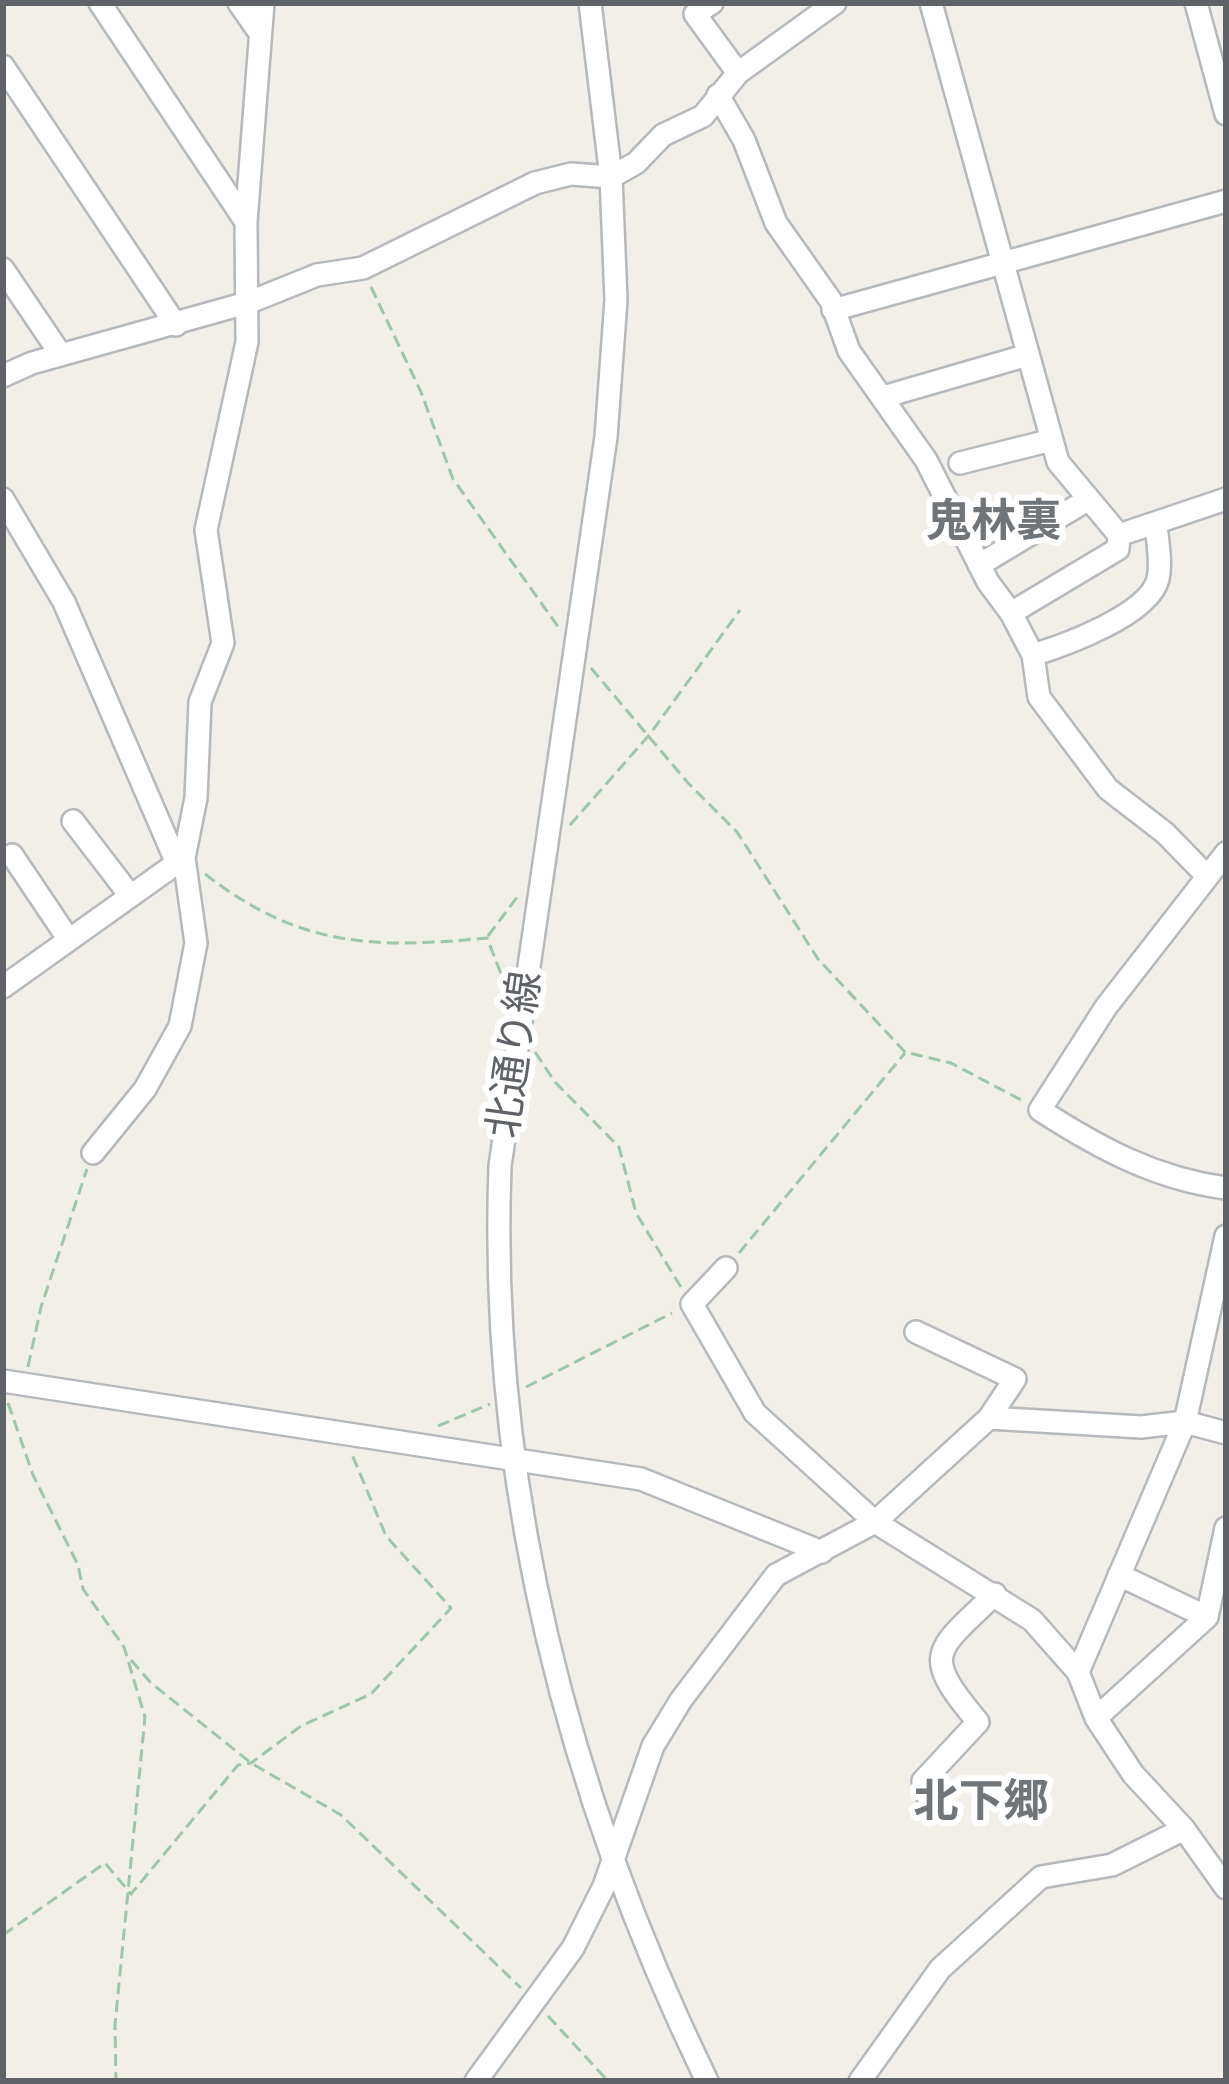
<!DOCTYPE html>
<html>
<head>
<meta charset="utf-8">
<style>
  body { margin:0 }
  #map { position:relative; width:1229px; height:2084px; overflow:hidden; background:#f1efe8; font-family:"PT Sans Narrow",sans-serif }
  canvas { display:block }
  .frame { position:absolute; inset:0; border:6px solid #5f6368; pointer-events:none }
</style>
</head>
<body>
<div id="map">
<canvas width="1229" height="2084"></canvas>
<div class="frame"></div>
</div>
<script>
const ctx = document.querySelector('canvas').getContext('2d');
ctx.lineJoin = 'round';
function strokePath(path, color, width, dash) {
  ctx.strokeStyle = color;
  ctx.lineWidth = width;
  ctx.lineCap = dash ? 'butt' : 'round';
  ctx.setLineDash(dash || []);
  ctx.stroke(path);
}
function drawText(font, color, halo, rows, align = 'center') {
  ctx.font = font + ' "PT Sans Narrow","Noto Sans JP",sans-serif';
  ctx.lineWidth = 12;
  ctx.setLineDash([]);
  ctx.textBaseline = 'middle';
  ctx.strokeStyle = halo;
  ctx.fillStyle = color;
  for (const [text, x, y, turn = 0] of rows) {
    ctx.save();
    ctx.translate(x, y);
    ctx.rotate((+turn || 0) * Math.PI / 180);
    ctx.textAlign = isNaN(turn) ? turn : align;
    if (halo) ctx.strokeText(text, 0, 0);
    ctx.fillText(text, 0, 0);
    ctx.restore();
  }
}
const path = new Path2D(`
  M371,287L421,392L453,479L559,628
  M591,668L688,783L737,832L818,959L905,1052L951,1063L1023,1101
  M570,825L650,734L740,610
  M205,874C299,947 372,949 487,938L505,984
  M488,936L518,896
  M535,1052L555,1082L619,1147L636,1213L682,1289
  M739,1253L905,1053
  M28,1367L41,1307L87,1169
  M526,1387L672,1313
  M8,1403L33,1475L78,1565L83,1589L124,1647L145,1717L115,2025L116,2081
  M438,1426L490,1404
  M131,1660L151,1683L251,1763L341,1815L521,1988
  M3,1935L105,1863L131,1894L238,1765L251,1763L301,1726L371,1694L451,1608L386,1536L351,1452
  M548,2016L608,2081`);
const minor = new Path2D(`
  M100,3L246,222
  M239,3L257,29
  M590,3L611,177L616,300L606,437L500,1166C488,1485 568,1795 707,2081
  M712,3L695,14L738,73
  M931,3L1058,462L1119,535L1226,499
  M1196,3L1226,114
  M3,66L176,325
  M718,95L744,140L776,223L831,301L849,351L926,460L988,582L1011,613L1033,655L1039,697L1108,789L1165,833L1205,874
  M3,269L61,355
  M833,310L1226,201
  M3,376L32,363L250,302L317,275L363,268L535,183L571,174L611,177L636,163L663,135L703,116L738,73L835,3
  M883,397L1028,355
  M960,463L1052,440
  M3,499L64,602L176,861
  M979,565L1089,499
  M1011,613L1118,549L1119,535
  M1033,655C1065,645 1149,615 1158,579C1162,562 1157,540 1156,523
  M73,821L129,894
  M1226,853L1106,1007L1040,1110C1099,1148 1156,1179 1226,1188
  M12,855L67,937
  M3,987L184,858
  M93,1153L145,1089L180,1026L196,943L184,858L196,798L200,702L223,643L206,530L247,342L246,222L263,3
  M726,1268L692,1304L755,1413L875,1522L1032,1620L1078,1672L1096,1718L1133,1774L1184,1829L1226,1888
  M916,1332L1015,1379L989,1418
  M3,1381L641,1479L822,1552
  M1119,1575L1207,1617L1226,1528
  M1078,1672L1185,1422L1226,1236
  M1096,1718L1207,1617
  M933,1812L923,1781L978,1722C920,1653 935,1652 995,1594
  M476,2081L573,1948L604,1886L653,1746L681,1700L776,1575L875,1522L989,1418L1141,1427L1185,1422L1226,1433
  M860,2081L940,1969L1041,1877L1112,1865L1184,1829`);
const streetNames = [
  ["北通り線",516,1055,-82]
];
const neighbourhoodNames = [
  ["鬼林裏",994,523],
  ["北下郷",981,1803]
];
strokePath(minor, '#b5b8bc', 26);
strokePath(path, '#9cc7a9', 3, [12, 6]);
strokePath(minor, '#fff', 21);
drawText('42px', '#5f6368', '#fff', streetNames);
drawText('bold 45px', '#70757a', '#fff', neighbourhoodNames);
</script>
</body>
</html>
